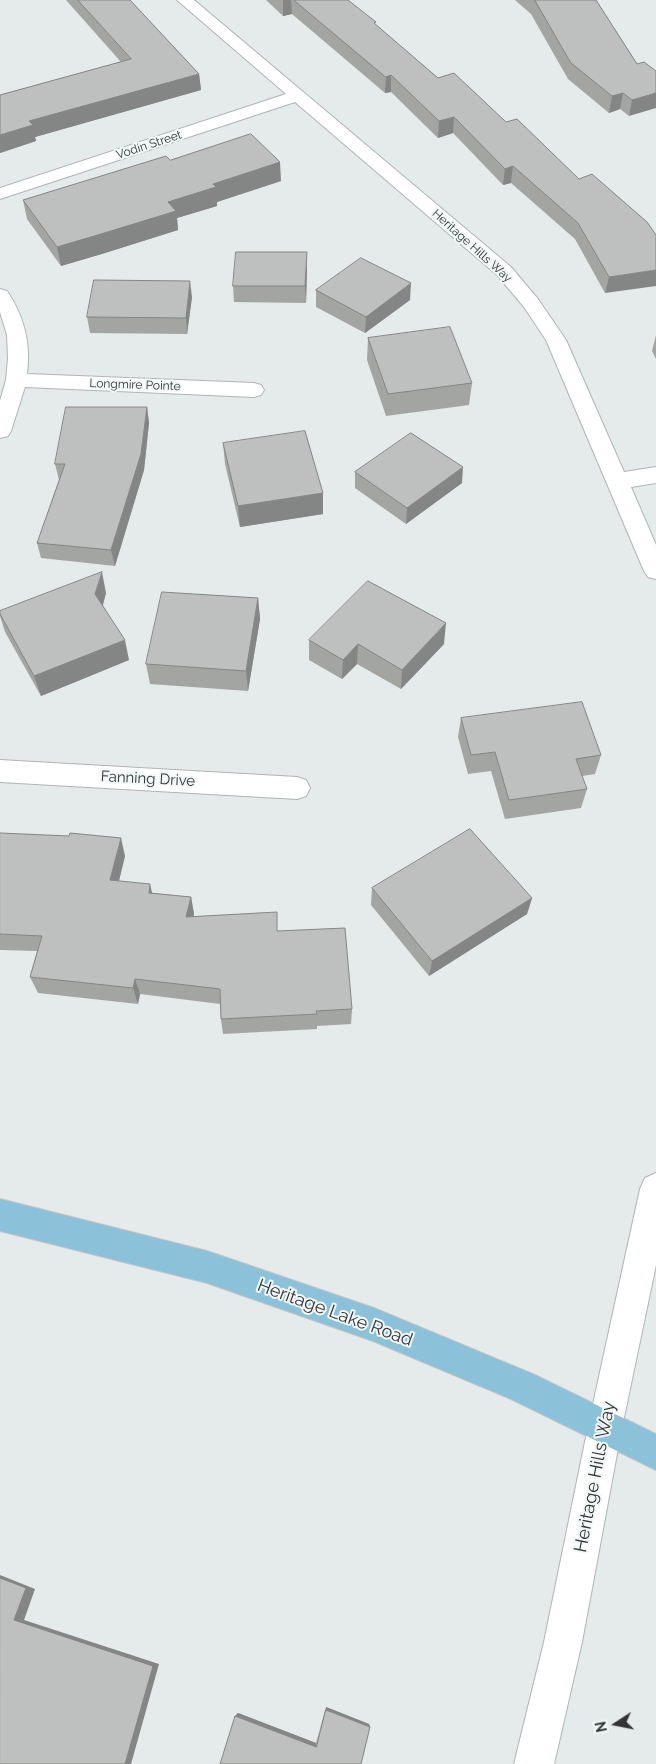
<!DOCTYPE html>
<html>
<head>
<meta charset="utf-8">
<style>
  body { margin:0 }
  #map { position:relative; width:656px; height:1764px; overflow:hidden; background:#e5eaea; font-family:Raleway,sans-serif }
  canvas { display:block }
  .north { position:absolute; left:591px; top:1699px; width:50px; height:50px; -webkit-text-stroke:4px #f2f7f7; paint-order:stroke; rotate:259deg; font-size:14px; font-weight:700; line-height:20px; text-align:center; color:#333434 }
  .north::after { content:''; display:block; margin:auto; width:18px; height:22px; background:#333434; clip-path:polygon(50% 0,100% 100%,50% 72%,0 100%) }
</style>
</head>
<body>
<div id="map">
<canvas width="656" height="1764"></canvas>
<div class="north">N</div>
</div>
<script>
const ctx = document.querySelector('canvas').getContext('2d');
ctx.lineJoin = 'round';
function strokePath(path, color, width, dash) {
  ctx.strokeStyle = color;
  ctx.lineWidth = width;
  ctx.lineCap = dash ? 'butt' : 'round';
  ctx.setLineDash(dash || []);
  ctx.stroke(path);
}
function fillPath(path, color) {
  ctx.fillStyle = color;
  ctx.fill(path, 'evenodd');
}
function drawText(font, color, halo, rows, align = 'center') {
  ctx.font = font + ' Raleway,sans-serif';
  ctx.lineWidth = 4;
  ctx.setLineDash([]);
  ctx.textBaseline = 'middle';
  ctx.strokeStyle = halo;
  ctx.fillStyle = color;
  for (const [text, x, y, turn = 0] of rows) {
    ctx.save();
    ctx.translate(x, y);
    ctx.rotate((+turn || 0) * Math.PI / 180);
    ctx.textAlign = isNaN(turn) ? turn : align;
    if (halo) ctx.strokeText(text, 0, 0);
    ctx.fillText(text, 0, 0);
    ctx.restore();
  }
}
const minor = new Path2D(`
  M177,0H194L511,267L538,299L566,340L624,472L656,467V483L631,487L656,545V579L648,577L644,571L546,340L524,307L497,275L295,102L0,199V188L286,94Z
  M0,289L7,291C24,316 31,343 27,374L254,383L261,385L264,390L261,395L254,397L25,387L11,431L8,436L0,438V401L6,380L8,358L7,335L0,312Z
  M0,760L297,777L306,780L310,788L306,796L297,799L0,782Z
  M656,1173V1265L622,1427L582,1642L554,1764H514L544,1642L588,1427L640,1189L645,1178Z`);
const major = new Path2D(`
  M0,1199L207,1251L374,1308L535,1375L656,1434V1470L511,1399L373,1341L207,1283L0,1231Z`);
const wall = new Path2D(`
  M66,0H130L199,74L201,90L35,137L36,141L0,153V95L121,62Z
  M266,0H348L376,25L438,78L506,122L579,179L647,222L605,293L575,239L511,183L503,185L453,133L438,138L391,92L385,93L292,14L283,16Z
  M515,0H596L637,64L644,62L629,116L620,109L609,113L568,79L531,14Z
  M170,160L281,181L217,202V206L177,218L178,230L105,253L61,266L27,219L23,200Z
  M307,269L306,303L234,302L233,286Z
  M316,290L410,300L365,333L316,307Z
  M192,297L187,334L90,333L87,317Z
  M656,335V359L652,351Z
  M368,338L472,383L469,405L386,416L367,360Z
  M147,407L149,423L144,470L115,566L41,558L37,543L59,480L55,464Z
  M223,443L323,493V514L240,527L225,464Z
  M355,472L462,483L406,524L355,488Z
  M106,593L103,605L129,660L41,696L5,632L0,616V611Z
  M258,598L260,619L248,691L150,684L146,664Z
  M309,640L444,644L401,689L357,664L342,679L309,660Z
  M461,718L601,755L595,774L582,776L587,789L581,808L505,819L491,771L468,774L458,737Z
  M0,833L125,856L119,881L153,893L191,897L194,914L193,917L278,931L352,1009L351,1024L317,1026V1029L223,1034L221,1019L220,1004L140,994L138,1004L38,993L30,977L37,951L0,950Z
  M372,888L532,898L527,914L429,976L371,905Z
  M326,1707L369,1724L370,1727L361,1764L235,1716L238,1713L316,1743Z`);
const shadedWall = new Path2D(`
  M283,0H291L292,14L283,16Z
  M199,74L201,90L35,137L36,141L0,153V135L29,121Z
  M391,75V92L385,93L386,77Z
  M623,93L620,109L609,113L612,96Z
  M656,93V108L629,116L632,100Z
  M454,117L453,133L438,138L439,121Z
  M280,162L281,181L217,202V206L177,218L178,230L105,253L61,266L57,247L168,202L213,184Z
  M513,166L511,183L503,185L505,169Z
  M307,252V269L306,303L305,286Z
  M656,270V286L605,293L609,277Z
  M190,281L192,297L187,334L186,318Z
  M411,283L410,300L365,333L366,317Z
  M147,407L149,423L144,470L115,566L111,550Z
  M463,467L462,483L406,524L407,508Z
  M323,493V514L240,527L238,506Z
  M102,572L106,593L100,614L95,594Z
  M258,598L260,619L248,691L246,671Z
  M446,623L444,644L401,689L402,670Z
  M125,640L129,660L41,696L34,676Z
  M358,644L357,664L342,679L343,660Z
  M121,838L125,856L115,897L110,880Z
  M150,884L154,901L149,893Z
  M191,897L194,914L190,934L186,917Z
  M532,898L527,914L429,976L432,961Z
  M135,979L140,994L138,1004L133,988Z
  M0,1575L35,1589L24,1620L159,1664L131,1764H125L14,1620L0,1578Z
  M326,1707L369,1724L370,1727L326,1710Z
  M238,1713L316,1743V1747L235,1716Z`);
const building = new Path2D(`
  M78,0H130L199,74L29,121L33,125L0,135V95L131,59Z
  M294,0H348L376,22L374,23L438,78L454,73L506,122L517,119L579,179L592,174L647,222L656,235V270L609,277L578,223L513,166L505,169L454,117L439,121L391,75L386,77Z
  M535,0H596L637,64L644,62L656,71V93L632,100L623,93L612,96L571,63Z
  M251,134L280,162L213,184L216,187L168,202L176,211L101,234L57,247L23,200L166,156L170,160Z
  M236,252H307L305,286H233Z
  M361,258L411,283L366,317L316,290Z
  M94,280L190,281L186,318L87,317Z
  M450,327L472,383L388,394L368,338Z
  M66,407H147L141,454L111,550L37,543L65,464H55Z
  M305,431L323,493L238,506L223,443Z
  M411,433L463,467L407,508L355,472Z
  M102,572L95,594L125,640L34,676L0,614V611Z
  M368,581L446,623L402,670L358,644L343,660L309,640Z
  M162,592L258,598L246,671L146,664Z
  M582,702L601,755L576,759L587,789L509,800L495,752L471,755L461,718Z
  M470,829L532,898L432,961L372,888Z
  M0,833L69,836L70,833L121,838L110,880L150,884L149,893L191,897L186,917L277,912V931L345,928L352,1009L316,1011L317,1014L221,1019L220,989L135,979L133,988L30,977L42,936L0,934Z
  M0,1578L26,1588L14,1620L153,1666L125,1764H0Z
  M326,1710L370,1727L361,1764H220L235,1716L316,1747Z`);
const farStreetnames = [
  ["Vodin Street",149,145,-18],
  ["Heritage Hills Way",472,246,42],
  ["Longmire Pointe",135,385,2]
];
const streetNames = [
  ["Fanning Drive",148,779,3]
];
const nearStreetnames = [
  ["Heritage Lake Road",335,1313,20],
  ["Heritage Hills Way",595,1477,-79]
];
strokePath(minor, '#b0b4b4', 2);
strokePath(major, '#c6c6c6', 2);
fillPath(minor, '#fff');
fillPath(major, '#8cc2d9');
fillPath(wall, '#a3a5a3');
fillPath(shadedWall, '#848685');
fillPath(building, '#bdc0be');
strokePath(building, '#848685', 1);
drawText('12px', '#333434', '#f2f7f7', farStreetnames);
drawText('15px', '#333434', '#f2f7f7', streetNames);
drawText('18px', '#333434', '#f2f7f7', nearStreetnames);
</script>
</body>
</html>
